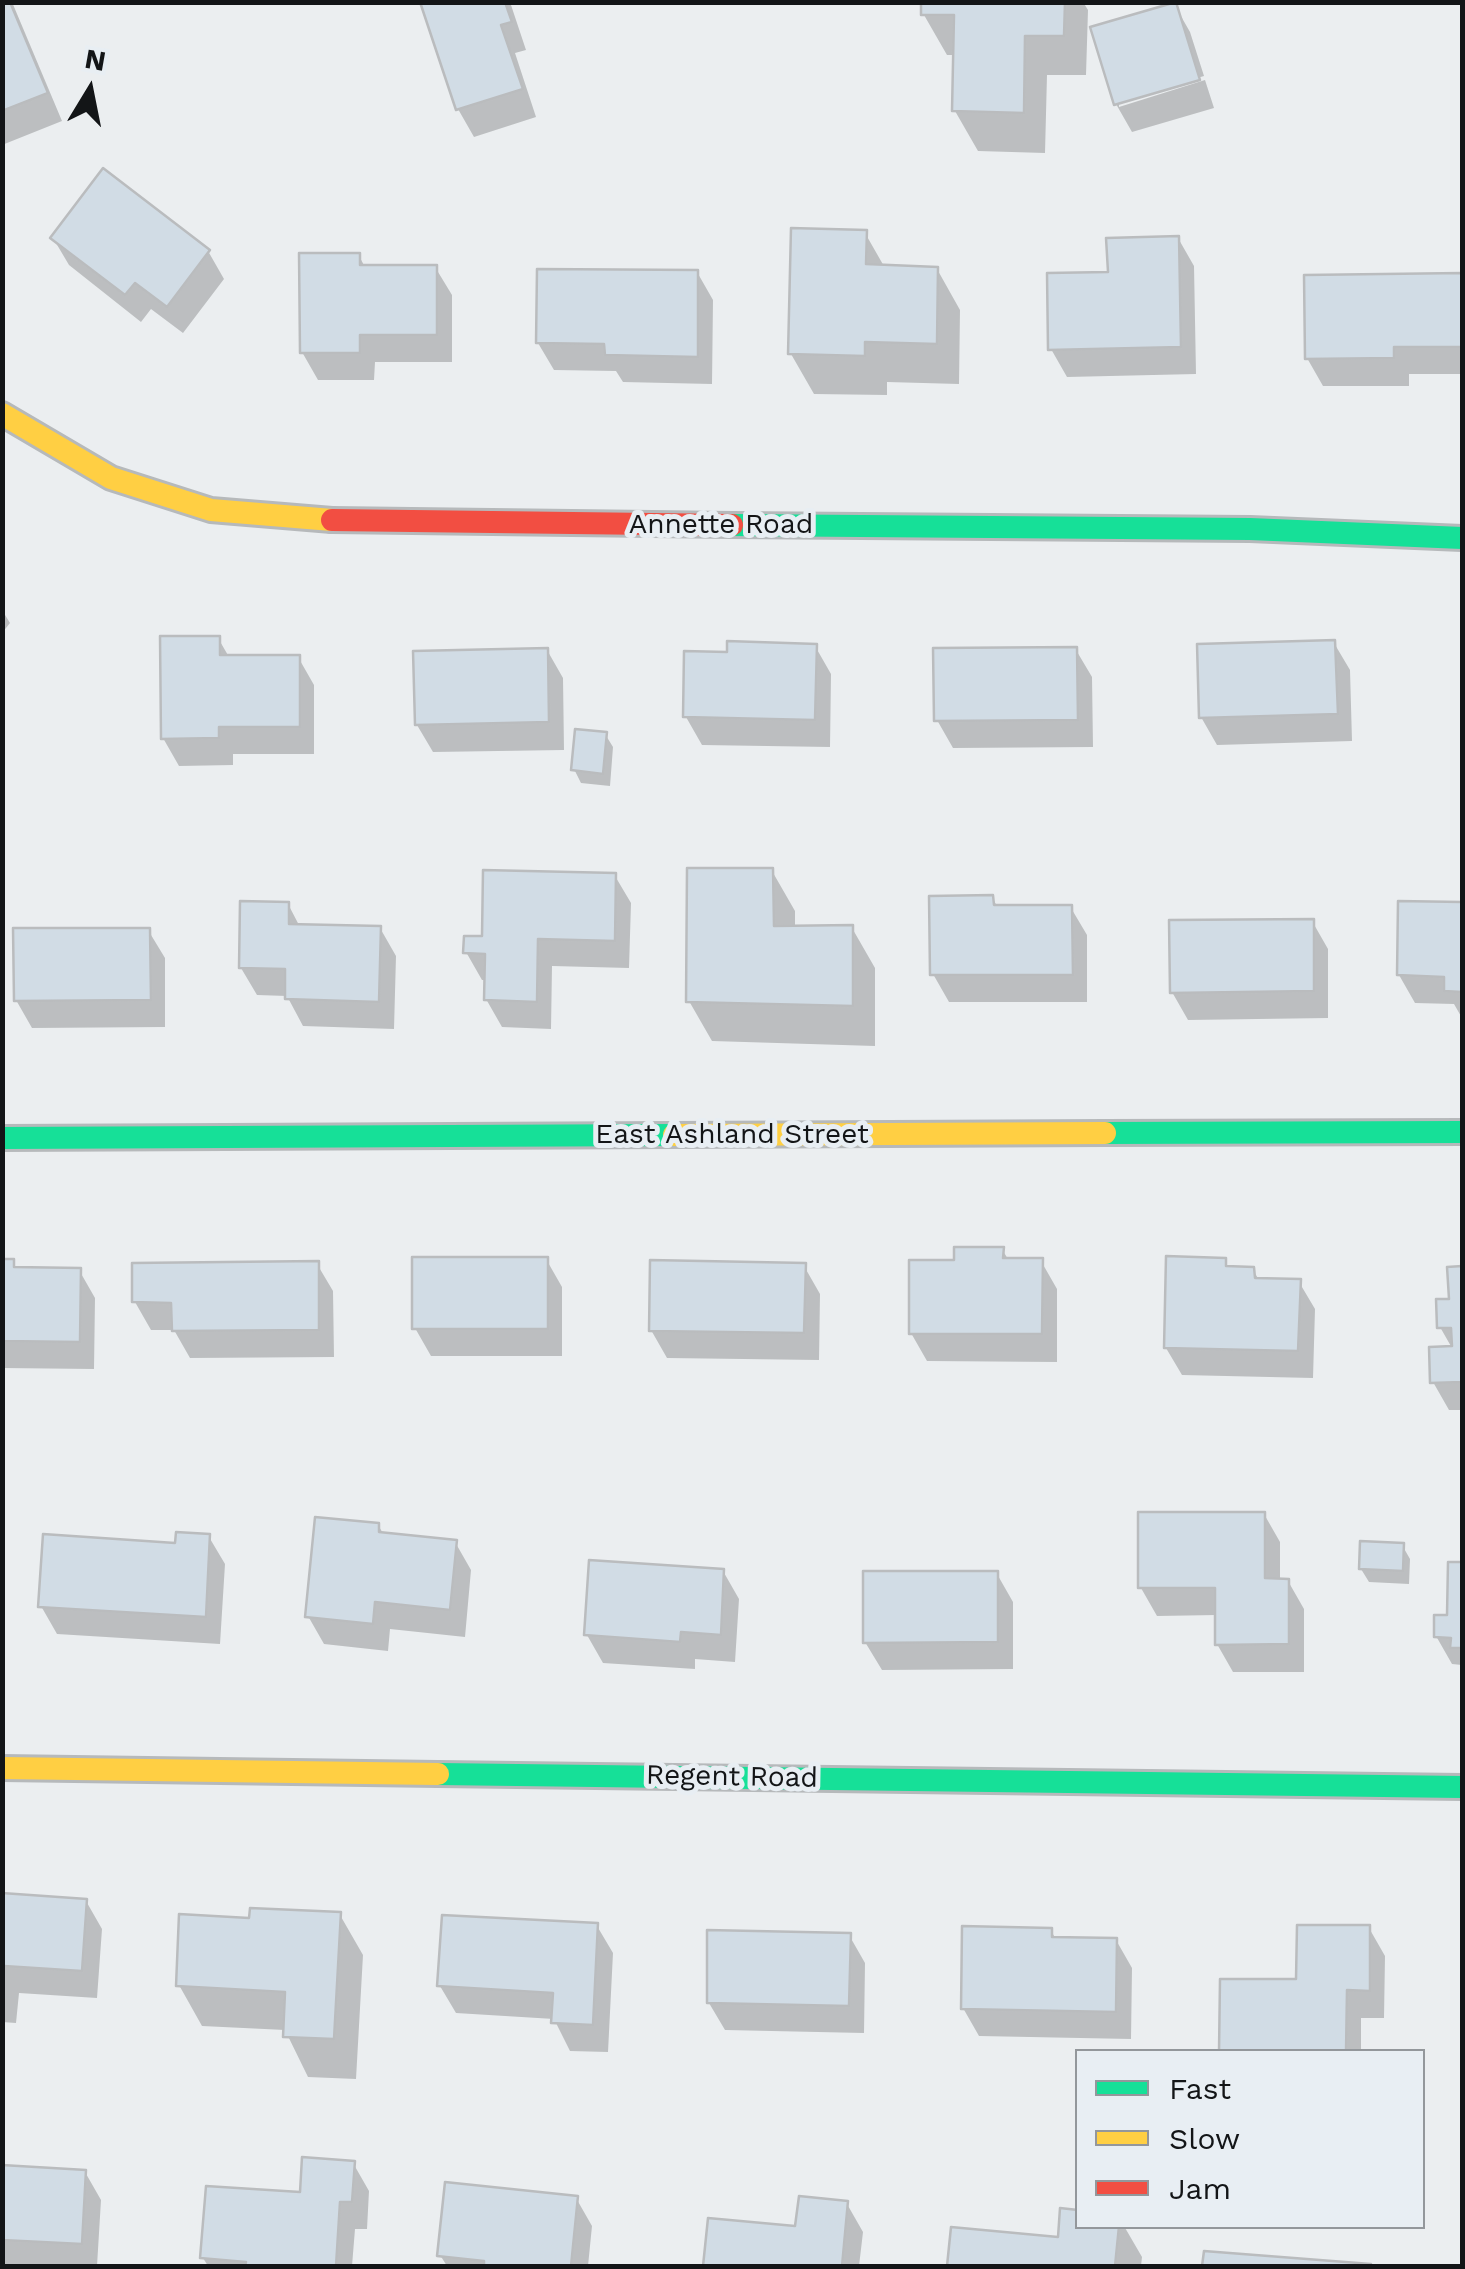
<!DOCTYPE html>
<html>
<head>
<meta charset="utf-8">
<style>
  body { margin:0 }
  #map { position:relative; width:1465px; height:2269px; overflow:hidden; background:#ebeef0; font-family:"Work Sans",sans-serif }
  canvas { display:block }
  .frame { position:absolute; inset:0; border:5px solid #131517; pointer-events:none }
  .legend { position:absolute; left:1075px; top:2049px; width:350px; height:180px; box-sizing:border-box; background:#e8eef3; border:2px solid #93979b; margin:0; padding:12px 18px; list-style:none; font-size:30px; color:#131517 }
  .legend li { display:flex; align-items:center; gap:20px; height:50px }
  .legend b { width:50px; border:2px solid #93979b }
  .north { position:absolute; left:40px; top:40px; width:100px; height:100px; -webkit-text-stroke:8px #e8eef3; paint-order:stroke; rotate:10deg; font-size:28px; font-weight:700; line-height:40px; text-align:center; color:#131517 }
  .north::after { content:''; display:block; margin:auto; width:35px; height:45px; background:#131517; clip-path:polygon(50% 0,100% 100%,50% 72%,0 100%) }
</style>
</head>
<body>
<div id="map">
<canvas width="1465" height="2269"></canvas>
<div class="frame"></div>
<ul class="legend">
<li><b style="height:12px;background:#16e098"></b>Fast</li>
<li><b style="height:12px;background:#ffcf43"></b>Slow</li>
<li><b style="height:12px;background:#f24e42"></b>Jam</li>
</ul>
<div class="north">N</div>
</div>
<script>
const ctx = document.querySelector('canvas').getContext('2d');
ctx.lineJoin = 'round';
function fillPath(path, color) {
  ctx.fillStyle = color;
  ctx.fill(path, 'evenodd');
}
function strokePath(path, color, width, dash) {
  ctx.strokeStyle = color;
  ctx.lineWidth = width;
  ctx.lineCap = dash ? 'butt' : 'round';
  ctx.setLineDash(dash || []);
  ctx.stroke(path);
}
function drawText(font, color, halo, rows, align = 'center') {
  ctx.font = font + ' "Work Sans",sans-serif';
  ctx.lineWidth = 10;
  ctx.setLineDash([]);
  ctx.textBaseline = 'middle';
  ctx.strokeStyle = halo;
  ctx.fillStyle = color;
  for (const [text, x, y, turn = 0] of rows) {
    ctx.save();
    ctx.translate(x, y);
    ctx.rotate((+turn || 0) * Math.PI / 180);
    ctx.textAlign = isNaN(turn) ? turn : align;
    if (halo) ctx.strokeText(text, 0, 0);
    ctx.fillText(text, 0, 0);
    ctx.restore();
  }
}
const shadow = new Path2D(`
  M2,2H12L62,121L2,145Z
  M423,2H510L526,50L515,53L536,117L474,137L458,109Z
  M924,2H1083L1088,10L1086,75H1047L1045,153L978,151L955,111L956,55H947L924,15Z
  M1174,4L1190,32L1204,76L1119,101V107L1205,80L1214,108L1132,132L1116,104L1093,29Z
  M865,233L885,268L937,269L960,310L959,384L887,382V395L814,394L791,354Z
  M53,238L208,251L224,279L183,333L151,309L141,322L69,265Z
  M1178,238L1194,266L1196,374L1067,377L1051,349L1110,274Z
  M359,256L365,267H435L452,295V362H375L374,380H318L302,352Z
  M697,272L713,300L712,384L623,382L616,371L554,370L538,343Z
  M1461,276L1462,374H1409V386H1323L1307,358Z
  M2,610L10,623L2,633Z
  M218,638L229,657H298L314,685V754H233V765L179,766L163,738Z
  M1334,643L1350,670L1352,741L1217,745L1201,717Z
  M815,646L831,674L830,747L702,745L686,717L730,654Z
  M547,650L563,678L564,750L433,752L417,725Z
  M1076,650L1092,677L1093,747L953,748L937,720Z
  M605,734L613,747L610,786L581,783L574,769Z
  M772,871L795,911V928H852L875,968V1046L712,1041L689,1001Z
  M615,876L631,903L629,968L552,966L551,1029L502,1027L486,999L487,980H482L466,952Z
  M992,897L998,908H1071L1087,935V1002H949L933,974Z
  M1401,903L1462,905V1018L1454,1004L1415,1003L1399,975Z
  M288,904L300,927L380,928L396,956L394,1029L303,1026L287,996L257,995L241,968Z
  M1312,921L1328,949V1018L1188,1020L1172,992Z
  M148,930L165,958V1027L32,1028L16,1000Z
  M1002,1249L1009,1261H1041L1057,1289V1362L927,1361L911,1333L956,1262Z
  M546,1259L562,1287V1356H431L415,1328Z
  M2,1261H12L17,1270H79L95,1298L94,1369L2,1368Z
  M1224,1261L1229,1269L1253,1270L1259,1280L1299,1282L1315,1309L1313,1378L1182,1375L1166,1348Z
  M317,1264L333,1291L334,1357L190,1358L174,1330H151L135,1302Z
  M804,1266L820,1294L819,1360L667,1358L651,1330Z
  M1450,1269H1462V1410H1449L1433,1382L1452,1348L1440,1327L1451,1301Z
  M1264,1514L1280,1542V1581H1288L1304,1609V1672H1233L1217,1644V1615L1157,1616L1141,1588Z
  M378,1525L384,1535L455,1542L471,1570L465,1637L390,1629L388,1651L324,1644L308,1616Z
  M209,1537L225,1564L220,1644L57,1634L41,1606L177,1546Z
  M1402,1545L1410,1559L1409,1584L1369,1582L1361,1569Z
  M1451,1565H1462V1665L1452,1664L1436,1636L1450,1618Z
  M723,1571L739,1599L735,1662L695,1659V1669L603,1663L587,1635Z
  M997,1574L1013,1602V1669L882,1670L865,1642Z
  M2,1896L86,1901L102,1929L97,1998L19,1993L16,2023L2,2022Z
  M340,1915L363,1955L356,2079L308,2077L285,2030L202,2026L179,1985L251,1920Z
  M597,1926L613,1953L608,2052L570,2051L554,2019L456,2013L440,1986Z
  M1369,1928L1385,1956L1384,2018H1361V2052H1222L1299,1981Z
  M1051,1931L1056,1939L1116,1940L1132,1968L1131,2039L979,2036L963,2008Z
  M849,1935L865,1963L864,2033L725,2030L709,2003Z
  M353,2163L369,2191L367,2229H355L352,2266H208L203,2258Z
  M2,2168L85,2172L101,2200L97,2266H2Z
  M576,2198L592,2226L588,2266H447L440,2255Z
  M847,2204L863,2232L859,2266H706L710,2221L798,2229Z
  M1078,2226H1124L1142,2257L1141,2266H949L953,2230L1060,2240Z
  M1206,2253L1369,2266H1205Z`);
const building = new Path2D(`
  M2,2H10L48,93L2,111Z
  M420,2H505L512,22L501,25L523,89L456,110Z
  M921,2H1065L1064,36H1025L1024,113L952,111L954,15H921Z
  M1176,2L1200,80L1114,105L1090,27Z
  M103,168L210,250L167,307L135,283L125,295L50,238Z
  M791,228L867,230L866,264L938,267L937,344L865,342V356L788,354Z
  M1179,236L1181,347L1048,350L1047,273L1108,272L1106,238Z
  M299,253H360V265H437V335H360V353H300Z
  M537,269L698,270V357L605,355L604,344L536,343Z
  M1462,273V347H1394V358L1305,359L1304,275Z
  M160,636H220V655H300V727H219V738L161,739Z
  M1335,640L1338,714L1199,718L1197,644Z
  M727,641L817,644L815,720L683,717L684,651L727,652Z
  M1077,647L1078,720L934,721L933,648Z
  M548,648L549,722L415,725L413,651Z
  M575,729L607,732L603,774L571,770Z
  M687,868H773L774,926L853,925V1006L686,1002Z
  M483,870L616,873L615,941L538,939L537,1002L484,1000L485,954L463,953L464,936H482Z
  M993,895L994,905H1072L1073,975H930L929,896Z
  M240,901L289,902V924L381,926L379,1002L285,999V969L239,968Z
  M1398,901L1462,902V992L1444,991V977L1397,975Z
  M1314,919V991L1170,993L1169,920Z
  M13,928H150L151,1000L14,1001Z
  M954,1247H1004L1003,1258H1043L1042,1334H909V1260H954Z
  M1166,1256L1226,1258V1266L1254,1267L1255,1278L1301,1279L1298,1351L1164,1348Z
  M412,1257H548V1329H412Z
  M2,1259H14V1267L81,1268L80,1342L2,1341Z
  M650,1260L806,1263L804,1333L649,1331Z
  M319,1261V1330L172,1331L171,1303L132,1302V1263Z
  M1462,1266V1382L1430,1383L1429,1347L1452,1346L1451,1328H1437L1436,1299H1449L1447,1267Z
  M1138,1512H1265V1578L1289,1579V1644L1215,1645V1588H1138Z
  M315,1517L379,1523V1532L457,1540L450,1610L375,1602L373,1624L305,1617Z
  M176,1532L210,1534L206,1617L38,1607L43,1534L175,1543Z
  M1360,1541L1404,1543L1403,1571L1359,1569Z
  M589,1560L724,1569L721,1635L681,1632L680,1642L584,1635Z
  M1448,1562H1462V1648H1450L1451,1638L1434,1637V1615H1447Z
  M863,1571H998V1642L863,1643Z
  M2,1893L87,1899L82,1971L4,1966L2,1982Z
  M250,1908L341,1912L334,2039L283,2037L285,1992L176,1986L179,1914L249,1918Z
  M442,1915L598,1923L593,2025L551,2023L553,1993L437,1986Z
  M1297,1925H1370V1991L1347,1990L1346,2052H1219L1220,1979H1296Z
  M962,1926L1052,1928V1937L1117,1938L1116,2012L961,2009Z
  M707,1930L851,1933L849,2006L707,2003Z
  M302,2157L355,2161L352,2202H340L336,2266H245L246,2262L200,2258L206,2186L300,2192Z
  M2,2165L86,2170L82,2244L2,2240Z
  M445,2182L578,2196L571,2266H484V2261L437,2256Z
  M799,2196L848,2201L842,2266H703L708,2218L795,2226Z
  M1060,2208L1078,2210V2226H1119L1115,2266H947L951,2227L1058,2237Z
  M1204,2251L1371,2264V2266H1202Z`);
const fast = new Path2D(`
  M732,525L1250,529L1462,538
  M1105,1133L1462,1132
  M2,1138L674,1135
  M438,1774L1462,1787`);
const slow = new Path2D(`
  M2,414L111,478L211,510L332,520
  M674,1135L1105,1133
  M2,1768L438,1774`);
const jam = new Path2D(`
  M332,520L732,525`);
const streetNames = [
  ["Annette Road",721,525],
  ["East Ashland Street",732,1135],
  ["Regent Road",732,1777,1]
];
fillPath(shadow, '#0003');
fillPath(building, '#d1dce5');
strokePath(building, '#babcbe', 2.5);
strokePath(fast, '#b6b9bb', 28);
strokePath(slow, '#b6b9bb', 28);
strokePath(jam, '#b6b9bb', 28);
strokePath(fast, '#16e098', 22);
strokePath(slow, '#ffcf43', 22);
strokePath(jam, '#f24e42', 22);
drawText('28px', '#131517', '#e8eef3', streetNames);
</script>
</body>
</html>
